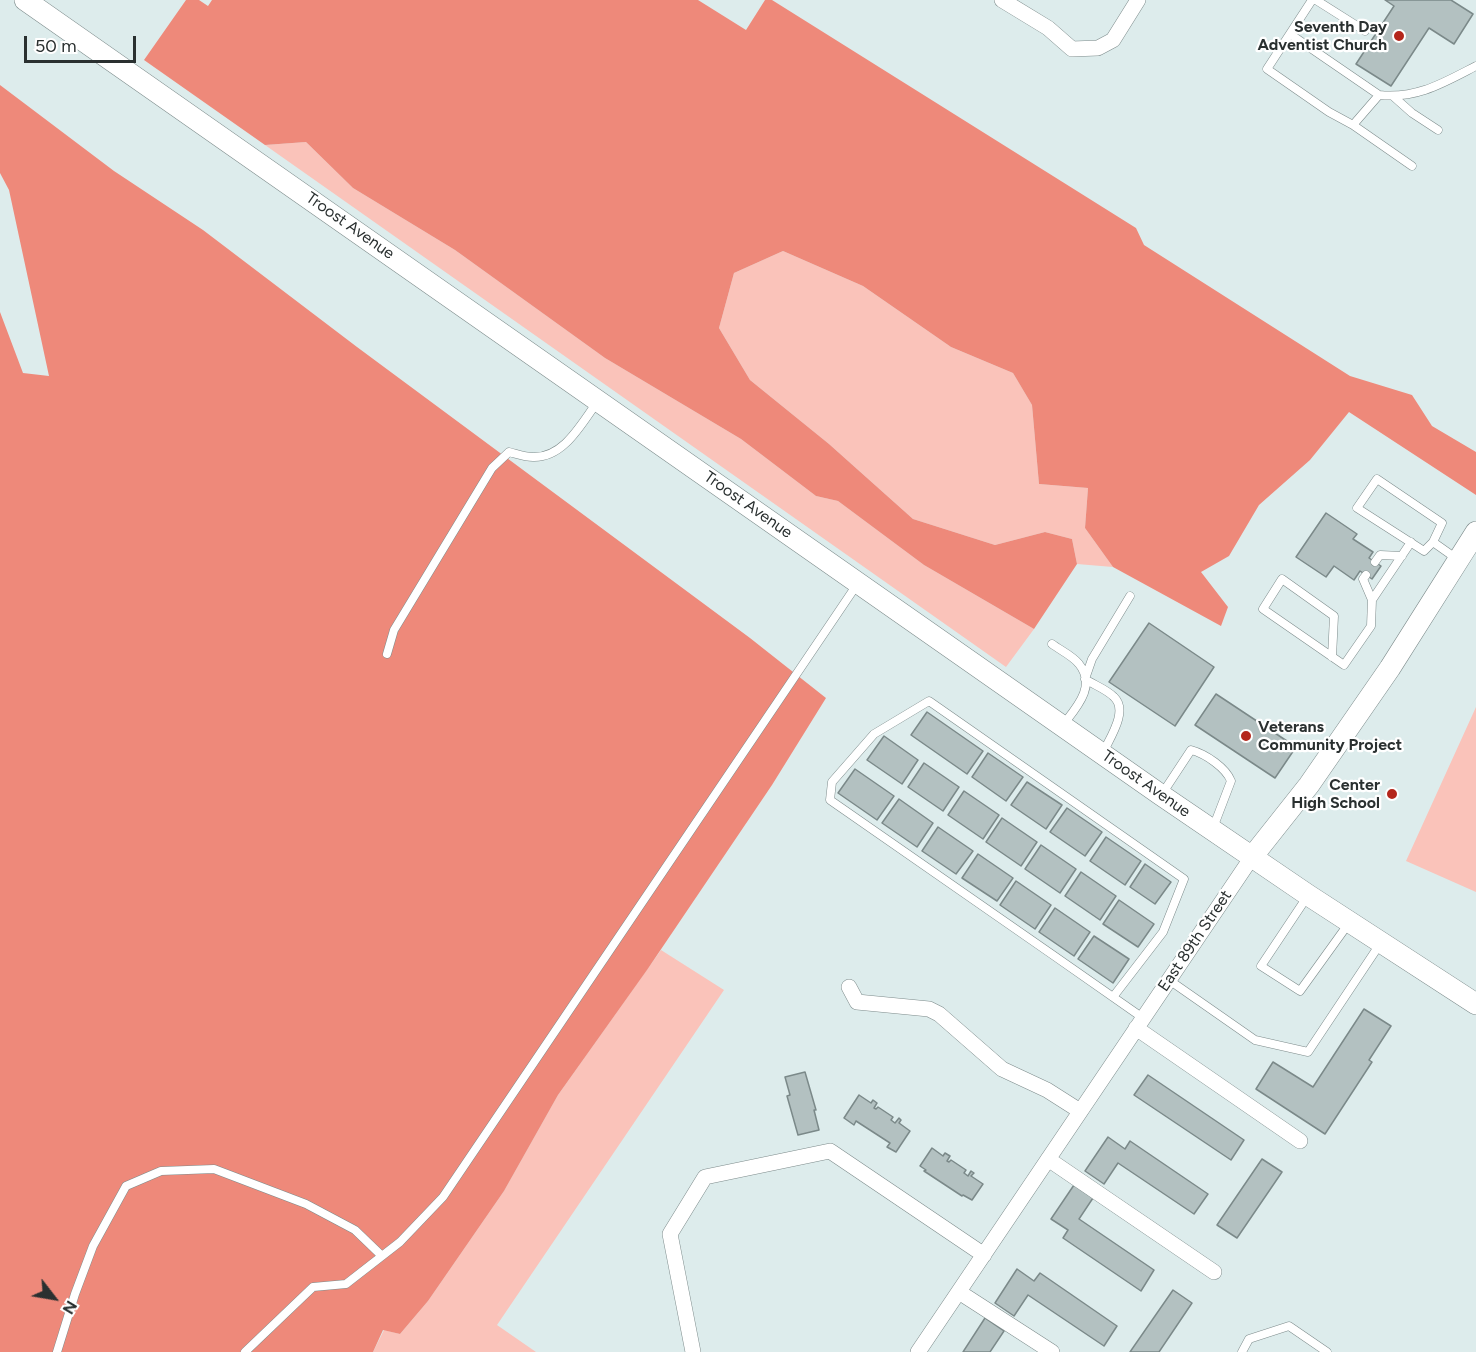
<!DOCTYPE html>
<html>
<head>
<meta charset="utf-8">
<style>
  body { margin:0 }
  #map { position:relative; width:1476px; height:1352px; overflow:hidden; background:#ddecec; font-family:Figtree,sans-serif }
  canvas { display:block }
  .north { position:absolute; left:24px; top:1268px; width:60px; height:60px; -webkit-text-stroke:4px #fff; paint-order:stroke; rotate:121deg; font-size:16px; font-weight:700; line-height:24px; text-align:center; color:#2a3030 }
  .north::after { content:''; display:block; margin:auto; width:21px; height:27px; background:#2a3030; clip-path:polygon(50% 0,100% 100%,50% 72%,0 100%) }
  .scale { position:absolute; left:24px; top:36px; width:112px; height:27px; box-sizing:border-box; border:3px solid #2a3030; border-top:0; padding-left:8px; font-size:18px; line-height:21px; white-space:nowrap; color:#2a3030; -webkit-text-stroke:4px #fff; paint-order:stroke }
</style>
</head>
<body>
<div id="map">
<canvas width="1476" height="1352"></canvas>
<div class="north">N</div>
<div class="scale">50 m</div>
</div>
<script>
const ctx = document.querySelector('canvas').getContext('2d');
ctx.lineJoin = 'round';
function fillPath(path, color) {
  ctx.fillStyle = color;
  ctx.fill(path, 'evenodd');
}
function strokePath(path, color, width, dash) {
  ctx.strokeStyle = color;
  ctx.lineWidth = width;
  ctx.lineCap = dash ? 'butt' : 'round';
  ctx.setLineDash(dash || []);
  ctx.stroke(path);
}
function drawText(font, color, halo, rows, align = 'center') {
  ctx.font = font + ' Figtree,sans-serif';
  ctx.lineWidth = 4.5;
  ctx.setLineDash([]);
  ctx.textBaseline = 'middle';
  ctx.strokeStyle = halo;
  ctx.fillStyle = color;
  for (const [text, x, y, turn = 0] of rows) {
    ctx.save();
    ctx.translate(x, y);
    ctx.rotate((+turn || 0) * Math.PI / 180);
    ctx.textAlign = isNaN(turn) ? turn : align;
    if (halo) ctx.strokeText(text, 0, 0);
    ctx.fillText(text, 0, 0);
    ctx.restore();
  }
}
const green = new Path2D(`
  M306,142L353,188L455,250L605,358L741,439L816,496L838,501L924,565L1034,629L1006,667L265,145Z
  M783,251L863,286L951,347L1013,373L1032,405L1039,484L1088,488L1085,528L1113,567L1077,564L1072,539L1045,532L995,545L913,519L829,444L750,380L719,328L734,273Z
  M1476,707V892L1406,861Z
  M661,950L724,990L497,1325L536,1352H373L384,1330L400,1334L428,1301L504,1191L558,1095Z`);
const forest = new Path2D(`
  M186,0H199L208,6L212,0H698L746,30L765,0H772L1136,228L1144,245L1350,376L1412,395L1432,426L1476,452V495L1349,412L1310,460L1259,505L1229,556L1201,572L1228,607L1221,626L1113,567L1085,528L1088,488L1039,484L1032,405L1013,373L951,347L863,286L783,251L734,273L719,328L750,380L829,444L913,519L995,545L1045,532L1072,539L1077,564L1034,629L924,565L838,501L816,496L741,439L605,358L455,250L353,188L306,142L265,145L144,60Z
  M0,85L114,171L203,230L357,347L750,638L826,698L772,785L647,970L558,1095L504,1191L428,1301L400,1334L383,1330L373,1352H0V312L23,373L49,376L9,190L0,173Z`);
const building = new Path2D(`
  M1385,0H1451L1473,14L1454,44L1429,28L1391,86L1356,64L1394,6Z
  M1326,513L1357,534L1353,539L1373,552L1369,558L1381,566L1372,579L1360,571L1354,580L1334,566L1326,577L1296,557Z
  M1149,623L1214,667L1175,726L1109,682Z
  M1216,694L1296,747L1275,778L1195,725Z
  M927,712L983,751L967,774L911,735Z
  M884,736L918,760L902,784L867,760Z
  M988,753L1023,777L1006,801L972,777Z
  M924,763L959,787L943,811L908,787Z
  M855,769L894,796L877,820L838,793Z
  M1027,782L1062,805L1046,829L1011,805Z
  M964,791L999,815L983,839L948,815Z
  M899,799L933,823L917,847L882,823Z
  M1067,808L1102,832L1085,856L1050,832Z
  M1002,818L1037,842L1021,866L986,842Z
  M938,827L973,851L956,874L922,851Z
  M1106,837L1141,861L1125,885L1090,861Z
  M1041,845L1076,869L1060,893L1025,869Z
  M978,854L1013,878L997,901L962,878Z
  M1145,864L1171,882L1155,904L1130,887Z
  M1081,872L1116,896L1100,920L1065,896Z
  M1016,881L1051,905L1035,929L1000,905Z
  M1119,900L1154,924L1138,947L1103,924Z
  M1055,908L1090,932L1074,956L1039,932Z
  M1094,936L1129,959L1113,983L1078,959Z
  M1364,1009L1391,1026L1369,1060L1372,1062L1325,1134L1256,1089L1273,1062L1313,1087Z
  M805,1072L816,1110H814L819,1130L798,1135L787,1096L790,1095L785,1077Z
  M1148,1075L1244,1140L1231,1160L1134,1095Z
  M859,1095L871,1103L873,1100L877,1103L874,1108L876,1109L878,1107L893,1117L891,1120L895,1123L899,1118L901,1120L899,1123L910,1131L896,1152L887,1147L890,1143L856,1121L854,1125L844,1118Z
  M1108,1137L1125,1149L1130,1141L1208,1194L1194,1214L1118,1163L1104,1184L1085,1171Z
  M932,1148L943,1156L945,1153L950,1156L947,1161L949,1162L951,1160L966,1170L964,1173L968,1176L971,1171L974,1173L971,1176L983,1184L972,1200L963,1195L962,1196L924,1171L926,1170L920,1166Z
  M1262,1159L1282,1172L1237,1238L1217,1225Z
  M1074,1185L1093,1198L1079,1219L1154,1270L1141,1291L1063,1238L1068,1230L1051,1219Z
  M1017,1269L1034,1281L1040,1273L1117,1326L1104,1346L1028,1295L1014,1316L995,1303Z
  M1173,1290L1192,1303L1159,1352H1130Z
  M985,1318L1004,1331L990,1352H963Z`);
const lane = new Path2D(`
  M1312,0L1267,69L1329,112L1353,125L1379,95C1417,99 1443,83 1476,66
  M1316,0L1365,31
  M1290,34L1379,95
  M1394,97L1412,113L1438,130
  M1353,125L1412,166
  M1433,542L1424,551L1357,508L1377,479L1442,523L1433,542L1457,559
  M1375,562L1380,555L1402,556
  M1366,575L1363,579L1372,600
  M1052,644C1060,650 1073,656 1079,664C1097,686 1076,708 1063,725
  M387,654L394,630L492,468L509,452C517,454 525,457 533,457C564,458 581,424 598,401
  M1332,657L1334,616L1282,579L1263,609L1344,665L1371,626L1372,600L1411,542
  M1103,753C1109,739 1129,711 1114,697C1106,689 1094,685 1085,679L1092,659L1130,596
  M1162,794L1191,750C1206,754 1226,768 1231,781L1213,828
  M1307,897L1261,966L1300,991L1349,923
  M1169,980L1255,1040L1308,1052L1380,944
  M1113,997L1163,932L1184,879L929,701L874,734L832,782L830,800C935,873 1039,945 1143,1018
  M57,1352L75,1294L93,1246L126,1186L161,1171L214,1169L306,1204L355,1230L382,1256
  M245,1352L313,1287L346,1284L400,1242L443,1197L858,583
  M1242,1352L1249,1339L1289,1326L1327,1352`);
const street = new Path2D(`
  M1002,0L1048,28L1072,49L1098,48L1113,40L1138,0
  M849,987L857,1002L929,1009L939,1014L1002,1069L1047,1090L1080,1111
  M1136,1028L1300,1141
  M1048,1159L1214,1272
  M959,1292L1052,1352
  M693,1352L670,1234L705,1177L830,1151L984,1255
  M918,1352L1252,857`);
const secondary = new Path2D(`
  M25,0L1161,795L1308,895L1476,1004
  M1252,857L1309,785L1390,668L1476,532`);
const markers = [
  [1399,36,6,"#b4261b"],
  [1246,736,6,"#b4261b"],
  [1392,794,6,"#b4261b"]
];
const poiNames = [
  ["Seventh Day",1387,27],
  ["Adventist Church",1387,45],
  ["Veterans",1258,727,"left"],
  ["Community Project",1258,745,"left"],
  ["Center",1380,785],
  ["High School",1380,803]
];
const streetNames = [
  ["Troost Avenue",350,226,35],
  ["Troost Avenue",748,505,35],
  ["Troost Avenue",1146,784,35],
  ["East 89th Street",1195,941,-56]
];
fillPath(green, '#fac3ba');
fillPath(forest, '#ee897a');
fillPath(building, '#b3c1c1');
strokePath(building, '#7b8989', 1.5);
strokePath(lane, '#7d8b8b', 9);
strokePath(street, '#7d8b8b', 16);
strokePath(secondary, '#7d8b8b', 22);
strokePath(lane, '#fff', 8);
strokePath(street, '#fff', 15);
strokePath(secondary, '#fff', 21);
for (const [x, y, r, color] of markers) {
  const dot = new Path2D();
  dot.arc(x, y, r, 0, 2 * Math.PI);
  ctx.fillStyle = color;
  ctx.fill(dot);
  strokePath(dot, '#fff', 2);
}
drawText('bold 16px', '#2a3030', '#fff', poiNames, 'right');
drawText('16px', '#2a3030', '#fff', streetNames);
</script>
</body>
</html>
